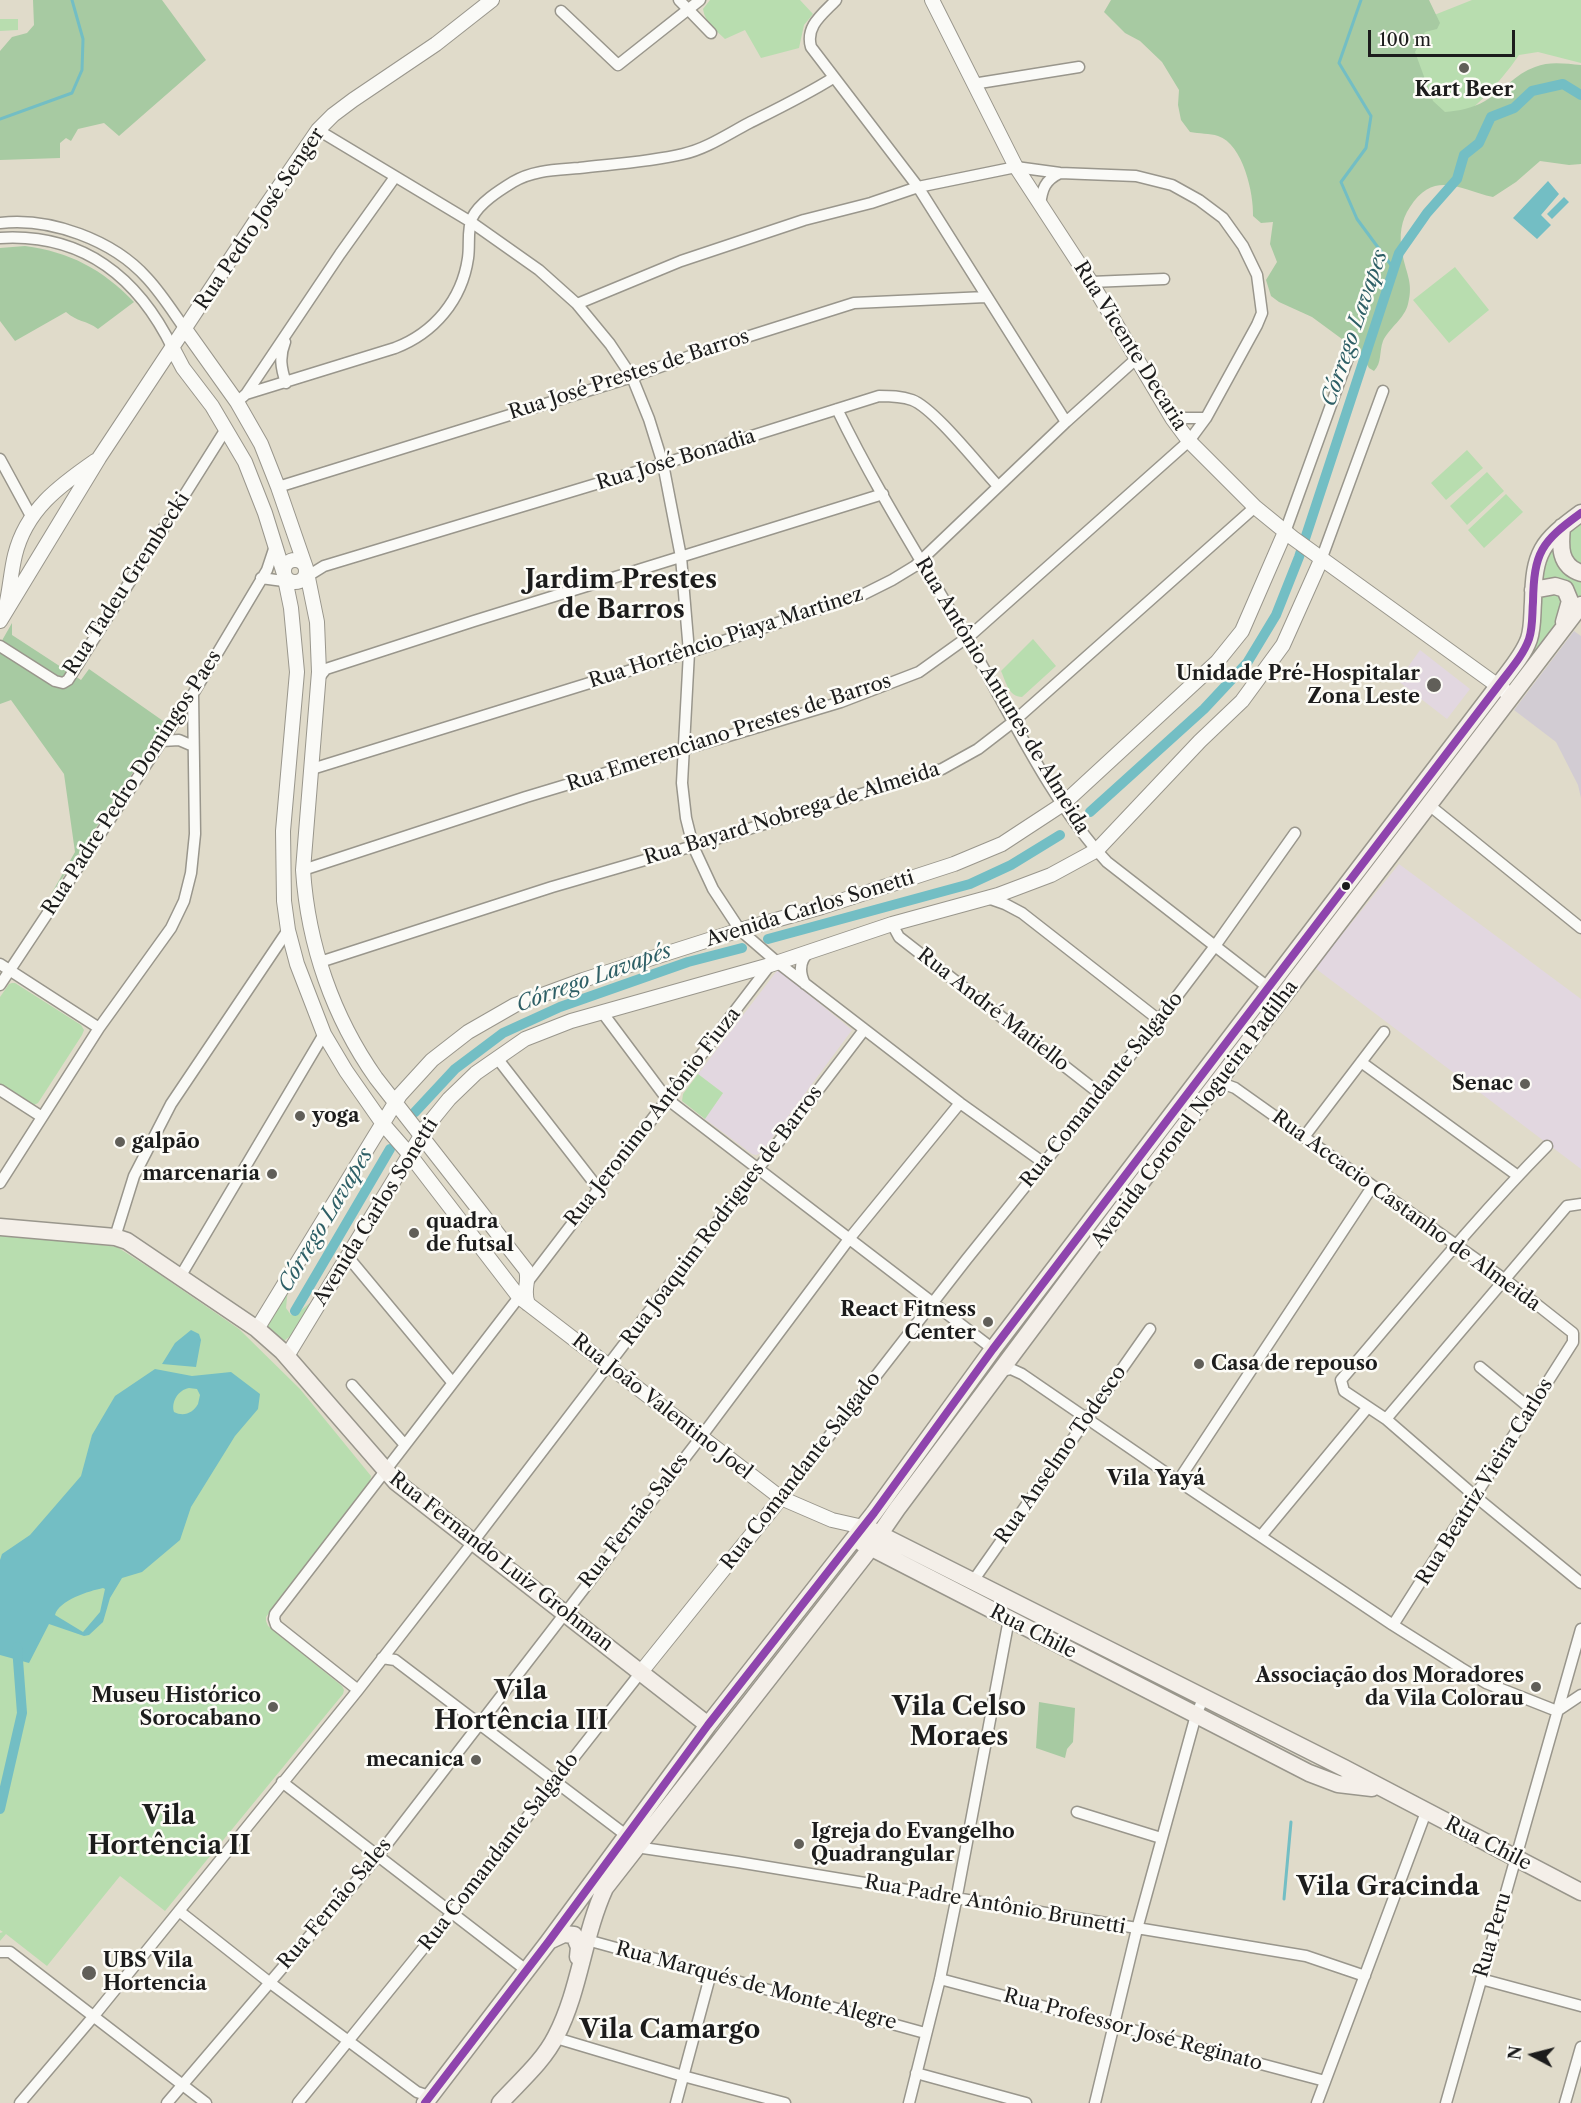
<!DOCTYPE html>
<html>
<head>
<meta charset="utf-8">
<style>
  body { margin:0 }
  #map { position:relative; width:1581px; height:2103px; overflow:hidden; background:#e0dbca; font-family:"Libre Caslon Text",serif }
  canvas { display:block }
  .north { position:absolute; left:1503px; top:2025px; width:60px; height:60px; -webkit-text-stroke:4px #fdfcf7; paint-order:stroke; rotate:277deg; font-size:16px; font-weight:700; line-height:24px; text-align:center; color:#1c1c1c }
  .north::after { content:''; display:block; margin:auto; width:21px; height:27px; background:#1c1c1c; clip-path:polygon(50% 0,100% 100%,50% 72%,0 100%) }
  .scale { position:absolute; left:1368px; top:30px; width:147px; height:27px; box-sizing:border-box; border:3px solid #1c1c1c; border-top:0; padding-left:8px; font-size:18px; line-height:21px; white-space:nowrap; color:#1c1c1c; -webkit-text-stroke:4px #fdfcf7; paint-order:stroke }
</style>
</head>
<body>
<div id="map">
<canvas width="1581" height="2103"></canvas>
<div class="north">N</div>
<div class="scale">100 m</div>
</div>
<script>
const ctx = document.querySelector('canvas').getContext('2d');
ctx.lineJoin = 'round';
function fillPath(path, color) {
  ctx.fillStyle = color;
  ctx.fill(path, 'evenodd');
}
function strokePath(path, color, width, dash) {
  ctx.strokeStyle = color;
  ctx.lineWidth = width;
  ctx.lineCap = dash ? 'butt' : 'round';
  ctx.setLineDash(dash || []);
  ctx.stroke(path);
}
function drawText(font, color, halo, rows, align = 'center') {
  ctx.font = font + ' "Libre Caslon Text",serif';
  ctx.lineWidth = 5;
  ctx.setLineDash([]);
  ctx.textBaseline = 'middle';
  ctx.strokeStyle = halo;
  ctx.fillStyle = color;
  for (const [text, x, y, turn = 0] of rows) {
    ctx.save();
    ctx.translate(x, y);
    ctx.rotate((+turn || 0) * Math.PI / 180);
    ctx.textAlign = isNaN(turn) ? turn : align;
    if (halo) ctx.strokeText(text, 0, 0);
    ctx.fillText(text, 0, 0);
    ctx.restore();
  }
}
const built = new Path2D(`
  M1420,650L1470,689L1447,719L1398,681Z
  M1399,864L1581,999V1169L1315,968Z
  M779,970L852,1030L761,1153L756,1155L752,1154L705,1119L723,1093L698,1074L776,972Z`);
const industrial = new Path2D(`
  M1574,631L1581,636V798L1578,785L1556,742L1514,710Z`);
const green = new Path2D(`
  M710,0H800L813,14L804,25L799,48L761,58L745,30L725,39C716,30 705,23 703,9Z
  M1472,0H1581V63L1538,52L1519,55C1498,86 1471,112 1441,134L1404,27Z
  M0,19H18V30L0,31Z
  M1455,267L1489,310L1449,343L1413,300Z
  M1467,450L1483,468L1446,500L1431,483Z
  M1487,472L1504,491L1467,525L1450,506Z
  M1506,494L1523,512L1484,548L1468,530Z
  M1581,519V596L1510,690L1505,686L1519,668L1541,558Z
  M1033,639L1056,666L1022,697C1009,697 1006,682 1001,671Z
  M12,983H15L81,1025L84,1030L82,1035L38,1103L34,1105L0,1084V997L9,984Z
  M698,1074L723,1093L705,1119L682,1101L683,1094Z
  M0,1232L117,1247L156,1272L239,1329L300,1389L371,1476L370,1481L266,1617V1621L268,1626L342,1686L344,1690L343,1694L165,1911L120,1876L47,1966L6,1934L0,1941V1933L3,1932L0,1930Z
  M288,1288L286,1308L291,1315L300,1311L310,1303L294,1333L284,1341L275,1339L266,1327Z`);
const forest = new Path2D(`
  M33,0H162L206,60L119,136L104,123L78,129L71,141L66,138L60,143V158L0,160V51L12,37L27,33L34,25Z
  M1111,0H1429L1440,23L1437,29L1425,32L1415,52L1433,101L1445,112C1459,111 1473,108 1485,101C1503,91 1515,74 1535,67C1550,61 1566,64 1581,65V164L1569,165L1540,161L1516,182L1493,197C1461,190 1434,169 1410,207C1401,220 1399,236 1402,251C1405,273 1414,281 1408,304C1405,318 1389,328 1383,341C1379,352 1382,363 1374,371L1369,368L1361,354L1346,342L1312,317L1279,302L1271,296L1266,280L1277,262L1270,244L1273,222L1261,223L1253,216C1254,194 1243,144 1218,136C1210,133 1199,134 1190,132L1181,120L1178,105L1179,90L1162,62L1140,41L1125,33L1104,12Z
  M25,246C70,252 102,269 134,302L98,329C86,320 77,322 66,312L15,341L0,321V248Z
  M12,623V635L81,680L89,669L166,723L49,898L75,852L64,774L11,700L0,704V644Z
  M1039,1702L1075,1708L1073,1742L1067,1749L1065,1758L1036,1748Z`);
const water = new Path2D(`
  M1548,181L1559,194L1541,215L1551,225L1537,239L1513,218Z
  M1564,197L1569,202L1552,219L1547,214Z
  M191,1330L199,1334L201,1340L196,1367L162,1364L175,1343Z
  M155,1369L192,1376L231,1372L260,1394L258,1409L235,1436L191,1507L180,1540L142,1572L122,1578L110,1598L103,1622L89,1635L84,1636L49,1624L29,1663L0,1655V1560L2,1554L30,1535L81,1476L92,1435L115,1396ZM189,1388L197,1389L200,1395L198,1404C193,1413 184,1417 174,1412C171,1402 178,1390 189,1388ZM103,1588L105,1589L100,1612L83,1632L55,1615C59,1600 89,1591 103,1588Z`);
const stream = new Path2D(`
  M1361,0L1339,63L1371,116L1366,148L1341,182L1357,219L1394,269
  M0,119L72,93L82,70L83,39L72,0
  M1284,1899L1291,1822`);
const canal = new Path2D(`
  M1090,812L1204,709L1247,663L1276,615L1299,557L1399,253L1427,213L1457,179L1464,155L1479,143L1491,117L1514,108L1532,91L1563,84L1581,95
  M768,939L970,884L1011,865L1060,835
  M415,1112L455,1069L503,1033L560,1007L688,962L742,948
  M295,1311L390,1149
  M0,1809L22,1713L17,1647`);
const minor = new Path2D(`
  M679,0L711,33
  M836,0C823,14 805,26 811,47L918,187L1066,422
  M561,11L618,65L700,0
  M973,84L1079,67
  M318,130L471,222L539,270L577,304L610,344L632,377L649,419L663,464L681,557L689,652L682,783L686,818L693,846L713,889L740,930L777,962L960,1103L1044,1163
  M1040,205C1042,189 1045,180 1060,173
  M0,223C50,217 113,240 147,278C161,293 173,312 185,329
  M0,238C82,233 138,277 173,349
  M1091,282L1164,279
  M285,342C279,357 281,368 286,383
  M246,394L340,254L395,177
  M237,402L246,394L395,348C434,333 462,300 468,258C470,245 467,229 472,218C479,203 500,190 513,182C533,170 556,170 579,168C614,164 649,162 683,154C706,149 728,134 749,123C777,109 806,95 833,78
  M837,409C875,488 923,563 967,639C1010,712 1049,799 1107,862L1269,988
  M1172,418H1206
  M0,459L31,516
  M278,487L632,377L718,346L854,303L986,297
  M1285,532L1348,358
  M1321,560L1383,391
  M261,578L291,582
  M303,579L324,566L669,462L879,396C890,396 901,396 912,400C934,408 979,466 998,486
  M0,646L55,681L63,683L68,680L226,429
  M318,679L326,669L474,621L883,494
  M162,741L179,740L193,746
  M312,769L696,650L862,595L892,580L915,566L1066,422L1136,359
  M1429,805L1581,928
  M303,870L526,797L841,702L919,672L972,634L1189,441L1206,418L1257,325L1262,313L1257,275L1243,246L1223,218L1199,200L1172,185L1136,176L1060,173L1016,167L918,187L871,203L804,220L681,261L577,304
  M988,898L1005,904L1022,913L1159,1020
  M892,924L899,937L1099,1093
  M320,962L552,887L700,844L942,769L978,749L1013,722L1255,507
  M0,964L99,1028
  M805,984C799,972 799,961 809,952
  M0,985L193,694L267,570L275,546
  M602,1012L667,1099L993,1349
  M497,1058L598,1188
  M1361,1062L1518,1176
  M1216,1081L1235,1088L1507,1281L1573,1333V1342L1393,1625
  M0,1090L42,1117
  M1304,1137L1384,1032
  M1547,1146C1474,1220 1409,1301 1341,1380L1344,1391L1386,1419L1476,1497L1581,1583
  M0,1183L99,1028L171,928L184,901L191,873L195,834L193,694
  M115,1237L134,1176L171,1104L288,930
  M348,1257L452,1382
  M180,1277L324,1034
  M526,1284L770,965
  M1480,1367L1531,1409
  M1000,1371L1011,1369L1022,1374L1178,1481L1393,1625L1461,1668L1486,1683L1557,1711L1581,1695
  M352,1385L405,1445
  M1386,1419L1567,1206L1581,1204
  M1178,1481L1372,1187
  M781,1498L966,1260L1159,1020L1215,946L1295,833
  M1261,1536L1368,1407
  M973,1581L1150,1329
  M382,1658L395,1660L643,1848L738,1862L1306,1956L1365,1976
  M358,1690L276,1625L274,1619L275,1614L519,1297
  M282,1782L526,1970
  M1077,1812L1161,1838
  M179,1911L269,1982L417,2092L426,2095L432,2093
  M587,1940L925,2033
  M0,1952H10L206,2103
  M940,1979L1325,2081
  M1481,1979L1581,2006
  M556,2038L683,2076L785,2103
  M916,2073L1026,2103
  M20,2103L93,2017L358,1690L473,1542L864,1030
  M167,2103L377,1857L701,1437L849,1239L960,1103
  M298,2103L451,1914L641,1672
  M676,2103L711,1973
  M909,2103L940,1979L955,1906L1009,1619
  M1095,2103L1137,1929L1196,1715L1203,1699
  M1317,2103L1426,1812
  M1446,2103L1581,1629
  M1565,2103L1581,2047`);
const tertiary = new Path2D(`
  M932,0L1016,167L1091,282L1172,418L1189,441L1255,507L1293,538L1512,696
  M185,329L237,402L261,444L278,487L306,568L317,622L319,672L303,870C308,945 333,1017 376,1078L526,1270C530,1282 522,1290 528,1304
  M173,349L183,368L212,406L245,462L265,513L284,574L291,608L297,672L283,831L284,901L288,930L297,964L324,1034L346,1071L383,1124L410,1155L519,1297L781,1498L832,1520L863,1527
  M284 571a11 11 0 1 1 22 0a11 11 0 1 1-22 0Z
  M6,606C10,589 11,571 15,555C26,510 59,486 95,461
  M0,621L99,458L259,216L318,130L333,115L353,100L436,44L492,0
  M257,1329L400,1095L432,1060L468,1032L515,1005L583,980L740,930L822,907L954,864L1002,844L1063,804L1217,662L1242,631L1285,532
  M287,1356L427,1126L449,1099L476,1073L525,1039L571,1021L770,965L892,924L998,895L1051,875L1097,850L1200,741L1242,701L1283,645L1321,560
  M641,1672L781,1498`);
const secondary = new Path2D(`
  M1562,527C1560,546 1559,566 1581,573
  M1533,590L1555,586L1565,589L1570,601L1564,622
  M0,1227L115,1237L127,1241L257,1329L282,1351L396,1482L708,1725
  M871,1530L1344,1768L1581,1892
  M862,1543L1309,1773L1338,1784L1372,1788
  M549,1941L564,1934L574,1935L579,1947L578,1957
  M425,2103L549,1941L708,1725L874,1513L993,1349L1498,686C1509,671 1523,656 1529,639C1533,627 1532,614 1533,602C1534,552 1541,542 1581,513
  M500,2103C519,2082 543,2062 556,2036C580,1990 583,1936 605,1888L866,1554L897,1509L1133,1193L1581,605`);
const bus1 = new Path2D(`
  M425,2103L549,1941L708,1725L874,1513L993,1349L1498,686C1509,671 1523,656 1529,639C1533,627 1532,614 1533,602C1534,552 1541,542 1581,513`);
const markers = [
  [1464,68,6,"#615f59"],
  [1434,685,8,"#615f59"],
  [1346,886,5,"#1c1c1c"],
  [1525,1084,6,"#615f59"],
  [300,1116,6,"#615f59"],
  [120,1142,6,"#615f59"],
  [272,1174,6,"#615f59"],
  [414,1233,6,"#615f59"],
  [988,1322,6,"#615f59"],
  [1199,1364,6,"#615f59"],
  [1536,1687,6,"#615f59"],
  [273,1707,6,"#615f59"],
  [476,1760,6,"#615f59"],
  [799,1844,6,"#615f59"],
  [89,1973,8,"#615f59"]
];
const poiNames = [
  ["Kart Beer",1464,90,"center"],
  ["Unidade Pré-Hospitalar",1420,674],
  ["Zona Leste",1420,697],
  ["Senac",1513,1084],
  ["yoga",312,1116,"left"],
  ["galpão",132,1142,"left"],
  ["marcenaria",260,1174],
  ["quadra",426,1222,"left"],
  ["de futsal",426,1245,"left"],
  ["React Fitness",976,1310],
  ["Center",976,1333],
  ["Casa de repouso",1211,1364,"left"],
  ["Associação dos Moradores",1524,1676],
  ["da Vila Colorau",1524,1699],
  ["Museu Histórico",261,1696],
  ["Sorocabano",261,1719],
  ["mecanica",464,1760],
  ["Igreja do Evangelho",811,1832,"left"],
  ["Quadrangular",811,1855,"left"],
  ["UBS Vila",103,1961,"left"],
  ["Hortencia",103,1984,"left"]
];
const streetNames = [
  ["Rua Pedro José Senger",260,219,-56],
  ["Rua Vicente Decaria",1130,346,58],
  ["Rua José Prestes de Barros",629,375,-18],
  ["Rua José Bonadia",676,460,-17],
  ["Rua Tadeu Grembecki",127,584,-57],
  ["Rua Hortêncio Piaya Martinez",726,638,-18],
  ["Rua Antônio Antunes de Almeida",1002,696,59],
  ["Rua Emerenciano Prestes de Barros",729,733,-18],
  ["Rua Padre Pedro Domingos Paes",132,783,-57],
  ["Rua Bayard Nobrega de Almeida",792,814,-17],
  ["Avenida Carlos Sonetti",810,909,-17],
  ["Rua André Matiello",993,1010,38],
  ["Rua Comandante Salgado",1102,1090,-51],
  ["Avenida Coronel Nogueira Padilha",1195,1114,-53],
  ["Rua Jeronimo Antônio Fiuza",653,1117,-52],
  ["Rua Accacio Castanho de Almeida",1406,1211,36],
  ["Avenida Carlos Sonetti",376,1212,-58],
  ["Rua Joaquim Rodrigues de Barros",722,1216,-53],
  ["Rua João Valentino Joel",662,1407,38],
  ["Rua Anselmo Todesco",1061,1455,-55],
  ["Rua Comandante Salgado",801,1471,-52],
  ["Rua Beatriz Vieira Carlos",1485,1482,-58],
  ["Rua Fernão Sales",634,1521,-52],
  ["Rua Fernando Luiz Grohman",501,1562,38],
  ["Rua Chile",1033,1632,27],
  ["Rua Chile",1488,1844,27],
  ["Rua Comandante Salgado",499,1852,-52],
  ["Rua Fernão Sales",335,1904,-50],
  ["Rua Padre Antônio Brunetti",995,1905,10],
  ["Rua Peru",1493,1935,-74],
  ["Rua Marqués de Monte Alegre",756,1986,15],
  ["Rua Professor José Reginato",1133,2030,15]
];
const waterNames = [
  ["Córrego Lavapes",1355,328,-71],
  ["Córrego Lavapés",594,978,-20],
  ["Córrego Lavapes",326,1220,-59]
];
const neighbourhoodNames = [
  ["Vila Yayá",1156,1479]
];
const districtNames = [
  ["Jardim Prestes",621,580],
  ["de Barros",621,610],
  ["Vila",521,1691],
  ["Hortência III",521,1721],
  ["Vila Celso",959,1707],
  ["Moraes",959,1737],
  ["Vila",169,1816],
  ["Hortência II",169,1846],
  ["Vila Gracinda",1388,1887],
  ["Vila Camargo",670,2030]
];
fillPath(built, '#e2d7e0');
fillPath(industrial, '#d2ccd3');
fillPath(green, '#b8ddaf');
fillPath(forest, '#a7caa2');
fillPath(water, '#73bec4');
strokePath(stream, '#73bec4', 3);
strokePath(canal, '#73bec4', 10);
strokePath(minor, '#99968c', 13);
strokePath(tertiary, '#99968c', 16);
strokePath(secondary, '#99968c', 19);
strokePath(minor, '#fafaf7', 10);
strokePath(tertiary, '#fafaf7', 14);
strokePath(secondary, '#f4efe9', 16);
strokePath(bus1, '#8e44ad', 8);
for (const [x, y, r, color] of markers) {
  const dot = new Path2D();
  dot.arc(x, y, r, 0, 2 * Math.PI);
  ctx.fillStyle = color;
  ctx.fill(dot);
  strokePath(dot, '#fdfcf7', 2);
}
drawText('bold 20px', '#1c1c1c', '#fdfcf7', poiNames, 'right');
drawText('20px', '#1c1c1c', '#fdfcf7', streetNames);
drawText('italic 21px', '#2e5f66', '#fdfcf7', waterNames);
drawText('bold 21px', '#1c1c1c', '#fdfcf7', neighbourhoodNames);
drawText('bold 26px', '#1c1c1c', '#fdfcf7', districtNames);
</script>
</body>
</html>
